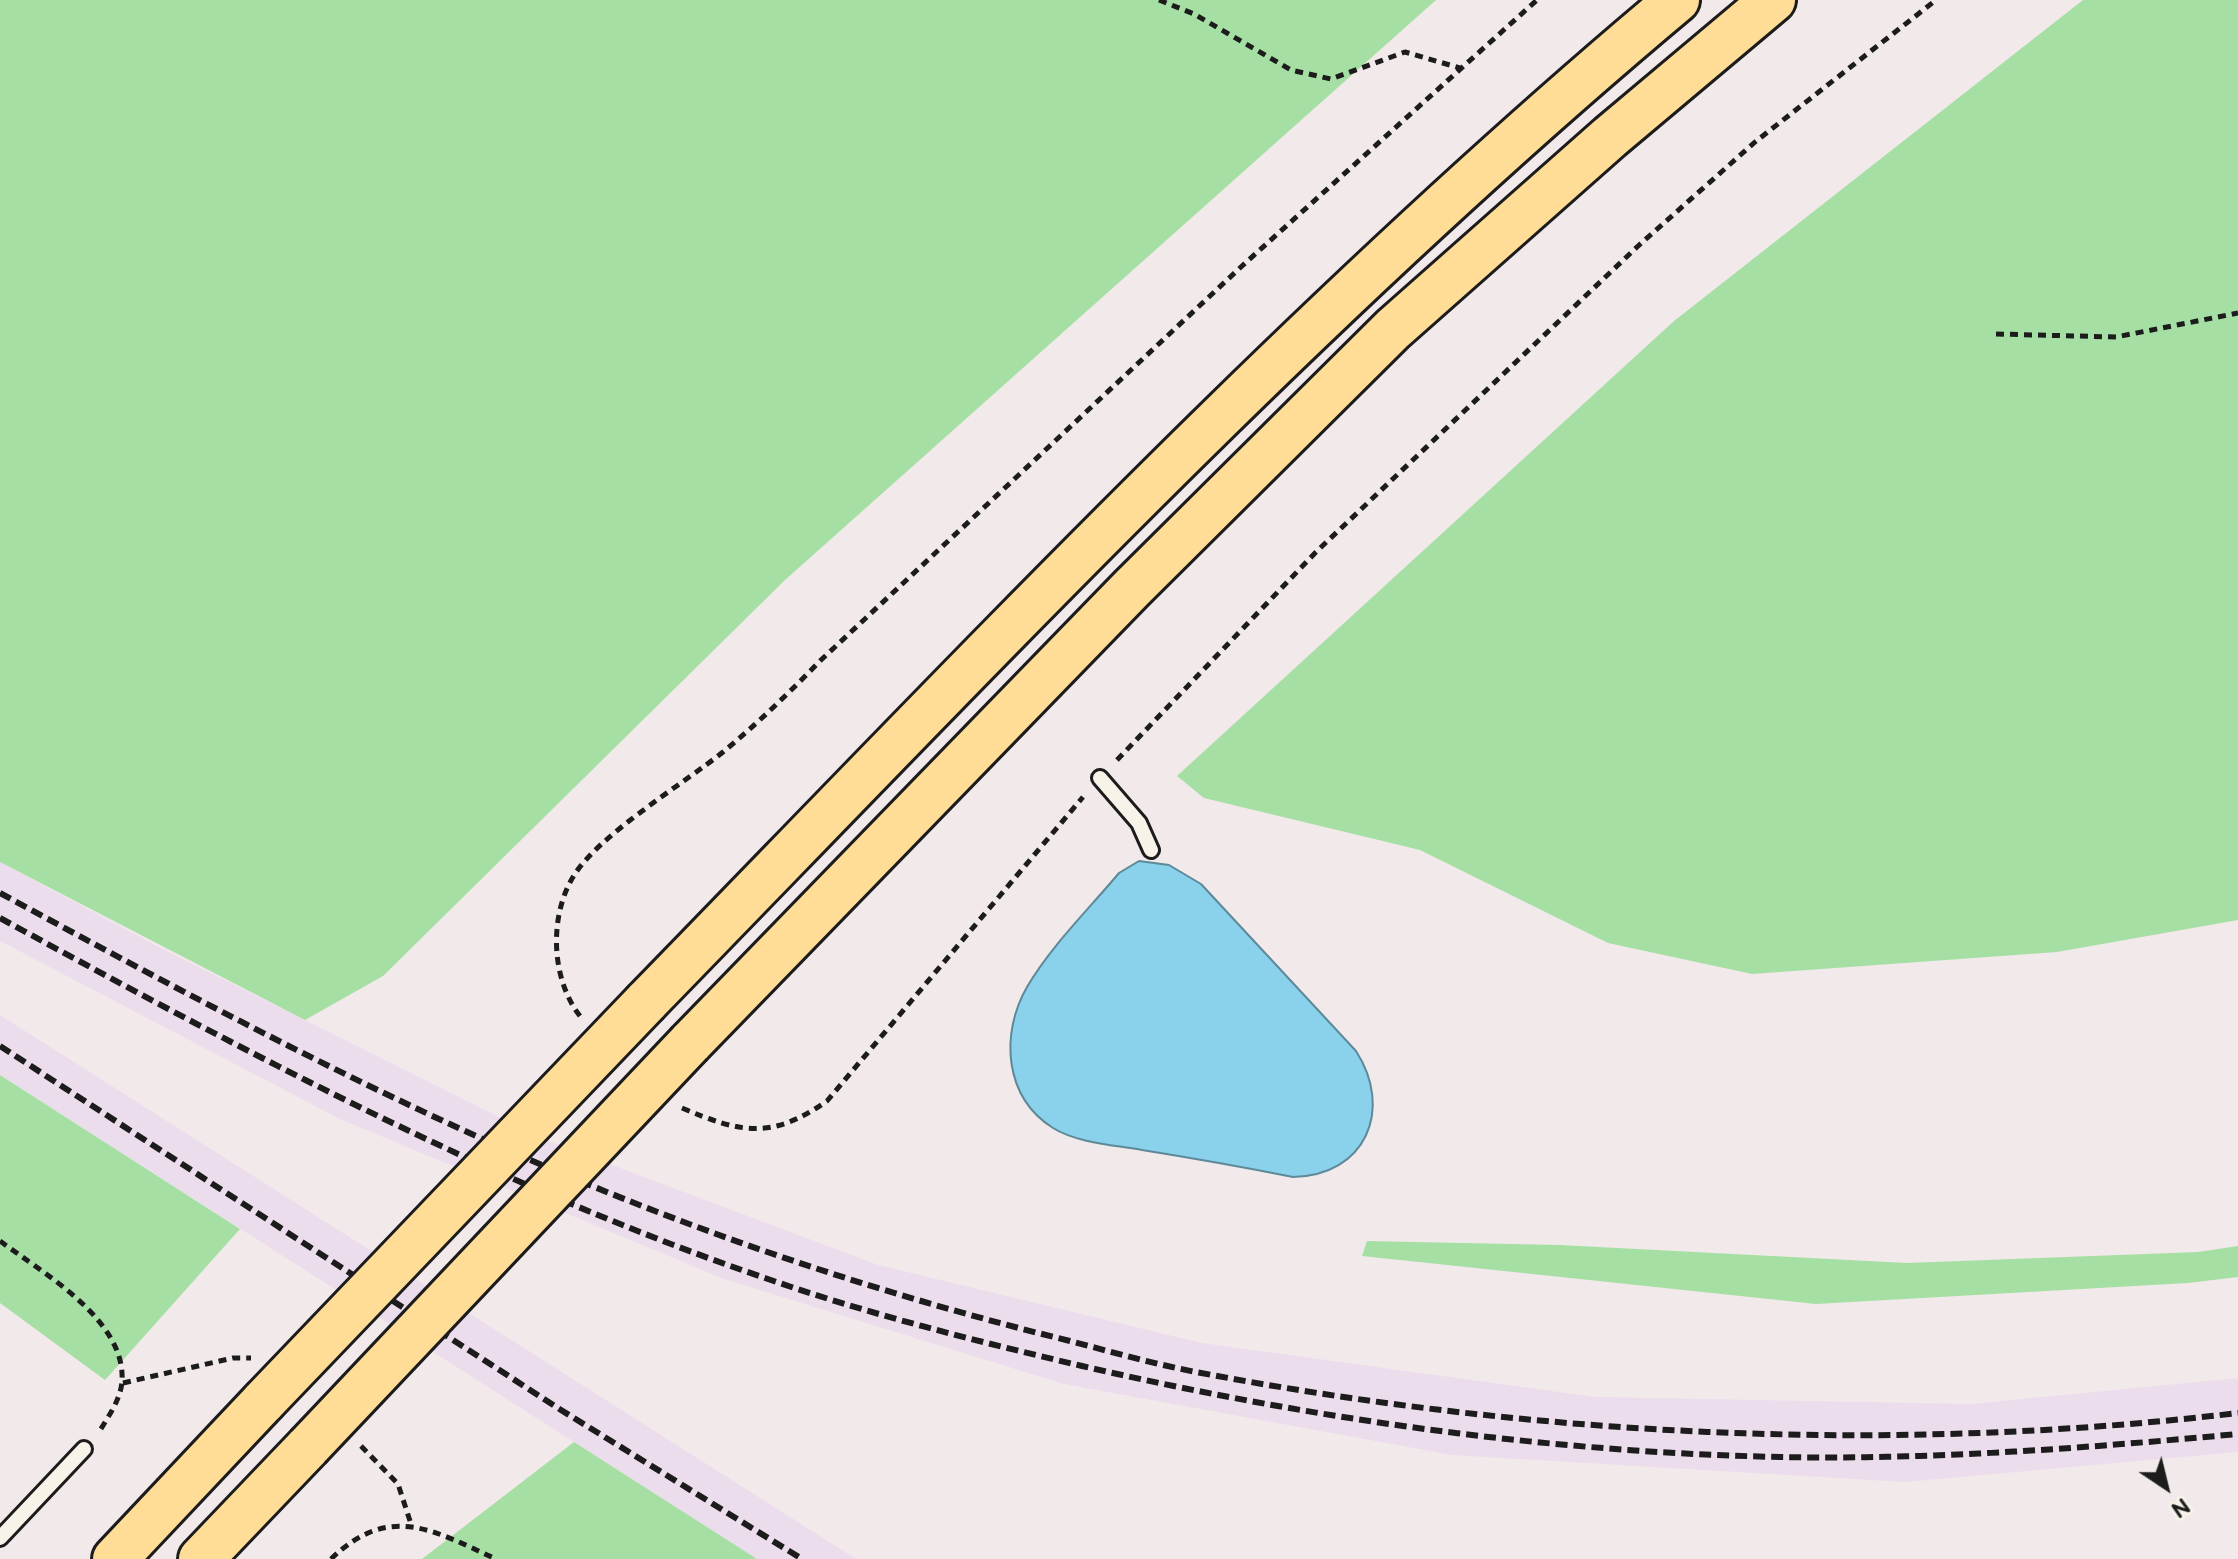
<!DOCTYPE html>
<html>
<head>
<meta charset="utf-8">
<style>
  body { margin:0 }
  #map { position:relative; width:2238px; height:1559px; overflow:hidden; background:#f2e9ea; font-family:"Balsamiq Sans",sans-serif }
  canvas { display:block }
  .north { position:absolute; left:2126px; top:1447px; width:80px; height:80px; -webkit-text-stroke:6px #f7f3e8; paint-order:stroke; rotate:145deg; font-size:22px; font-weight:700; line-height:32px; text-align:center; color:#1c1c1c }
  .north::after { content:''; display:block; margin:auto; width:28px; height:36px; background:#1c1c1c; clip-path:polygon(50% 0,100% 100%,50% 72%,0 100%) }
</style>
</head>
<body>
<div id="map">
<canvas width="2238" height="1559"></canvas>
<div class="north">N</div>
</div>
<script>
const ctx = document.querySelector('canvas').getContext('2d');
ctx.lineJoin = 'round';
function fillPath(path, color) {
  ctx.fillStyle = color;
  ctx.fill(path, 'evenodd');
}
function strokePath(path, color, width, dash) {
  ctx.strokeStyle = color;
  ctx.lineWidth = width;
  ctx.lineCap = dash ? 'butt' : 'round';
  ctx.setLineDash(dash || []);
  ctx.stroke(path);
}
const built = new Path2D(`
  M0,862L155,945L543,1139L878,1265L1202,1343L1595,1397L1971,1404L2238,1378V1452L1905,1482L1452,1455L1064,1384L724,1279L340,1119L0,941Z
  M0,1015L856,1559H757L0,1075Z`);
const green = new Path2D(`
  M0,0H1436L785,580L383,976L305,1020L0,862Z
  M2083,0H2238V920L2057,952L1752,974L1608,943L1420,850L1204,798L1177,776L1674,321Z
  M0,1075L240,1229L105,1380L0,1303Z
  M1367,1241L1560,1245L1907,1263L2198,1252L2238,1246V1277L2188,1283L1816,1304L1362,1256Z
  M574,1442L757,1559H422Z`);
const water = new Path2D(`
  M1139,861L1169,865L1201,884L1356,1051C1394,1110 1365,1176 1293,1177C1243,1167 1192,1158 1142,1150C1115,1145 1077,1143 1053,1128C1004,1097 1000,1034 1027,987C1051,946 1089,909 1119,873Z`);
const path = new Path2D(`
  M1159,0L1194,14L1291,70L1331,79L1405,52L1460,68
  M1996,334L2116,337L2238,313
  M1117,760L1316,552L1637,247L1755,142L1936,0
  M580,1016C551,979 549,917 573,877C597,836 683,784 723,752C758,723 790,692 821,660L1242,266L1537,0
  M682,1108C741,1133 771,1140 827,1101L1083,797
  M0,1241C43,1273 126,1320 122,1381C121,1399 108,1417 99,1432
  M123,1383L233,1358H251
  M361,1446L398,1484L411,1524
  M331,1559C390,1502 434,1531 496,1559`);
const service = new Path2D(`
  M1100,778L1139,823L1151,850
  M0,1538L84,1449`);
const primary = new Path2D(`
  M646,1002C980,659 1309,308 1677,0
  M690,1043L1132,588L1393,329L1610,137L1773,0
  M115,1559L264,1401
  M201,1559L308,1447`);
const rail = new Path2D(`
  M0,893C186,994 372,1094 568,1176C730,1244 899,1299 1070,1341C1112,1352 1154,1364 1196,1372C1537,1437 1893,1454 2238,1413
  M0,918C247,1053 498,1187 765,1278C868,1314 976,1341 1082,1366C1312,1419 1544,1452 1780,1457C1933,1460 2086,1448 2238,1434
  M0,1046L561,1410L802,1559`);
const primaryBridge = new Path2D(`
  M264,1401L646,1002
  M308,1447L690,1043`);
fillPath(built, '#ecddec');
fillPath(green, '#a6dfa4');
fillPath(water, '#8ad1eb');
strokePath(water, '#5e8998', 2);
strokePath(service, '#1c1c1c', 20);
strokePath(primary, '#1c1c1c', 50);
strokePath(path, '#1c1c1c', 5, [8, 6]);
strokePath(service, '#f7f3e8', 14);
strokePath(primary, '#ffdd96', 44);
strokePath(rail, '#1c1c1c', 6, [12, 6]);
strokePath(primaryBridge, '#1c1c1c', 50, []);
strokePath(primaryBridge, '#ffdd96', 44);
</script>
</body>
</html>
